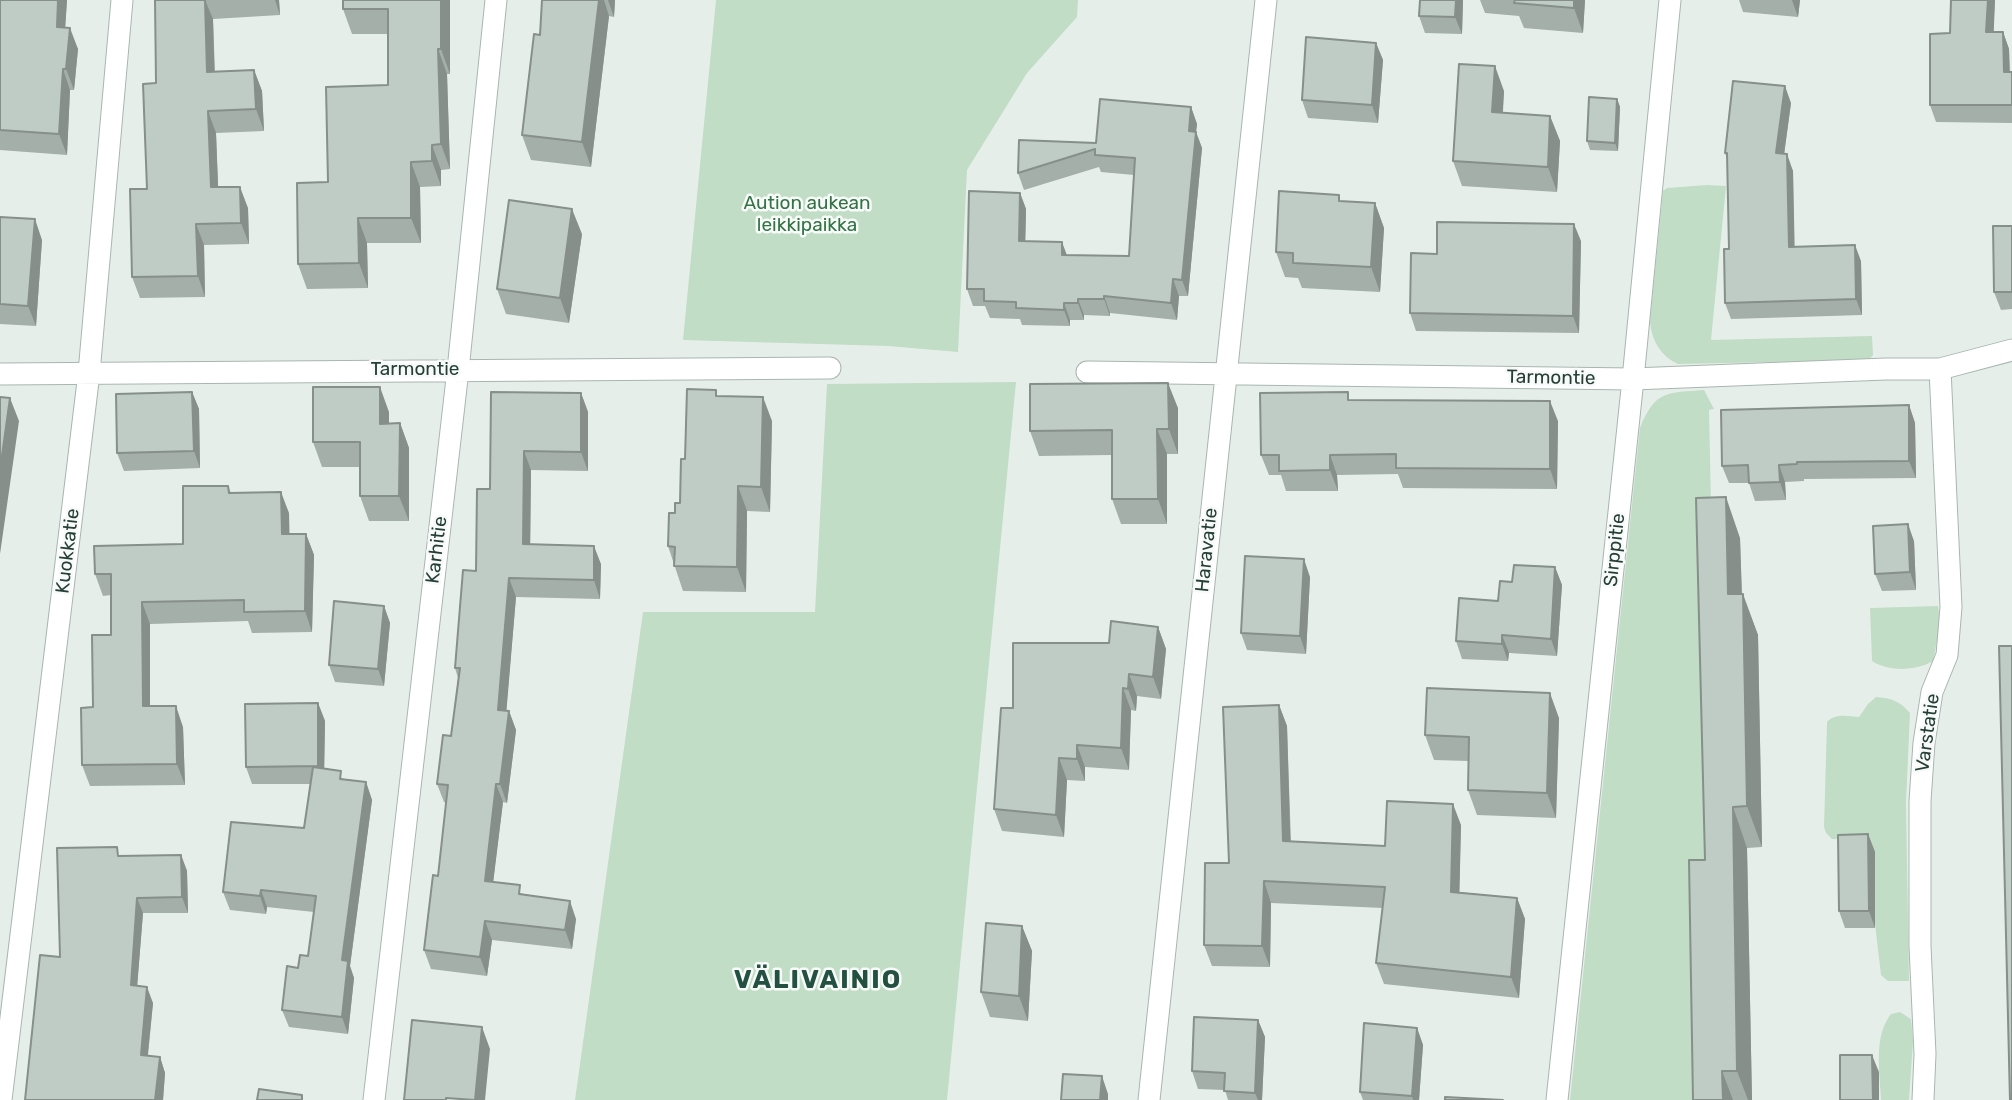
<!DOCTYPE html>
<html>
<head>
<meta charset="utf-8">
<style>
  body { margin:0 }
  canvas { display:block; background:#e6eeea }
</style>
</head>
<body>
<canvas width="2012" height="1100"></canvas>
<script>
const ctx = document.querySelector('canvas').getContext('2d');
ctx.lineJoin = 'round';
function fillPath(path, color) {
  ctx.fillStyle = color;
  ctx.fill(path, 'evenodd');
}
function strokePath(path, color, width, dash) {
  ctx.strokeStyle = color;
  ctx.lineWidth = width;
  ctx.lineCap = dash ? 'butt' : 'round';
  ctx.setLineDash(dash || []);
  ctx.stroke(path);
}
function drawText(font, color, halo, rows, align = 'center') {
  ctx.font = font + ' Rubik,sans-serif';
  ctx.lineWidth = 5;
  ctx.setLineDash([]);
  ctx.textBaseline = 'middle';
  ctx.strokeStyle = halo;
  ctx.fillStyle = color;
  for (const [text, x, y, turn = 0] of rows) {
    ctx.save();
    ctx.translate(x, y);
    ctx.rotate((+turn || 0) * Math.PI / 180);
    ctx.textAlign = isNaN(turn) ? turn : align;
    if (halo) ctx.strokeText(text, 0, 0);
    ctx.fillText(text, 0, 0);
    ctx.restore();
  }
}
const green = new Path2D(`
  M716,0H1078L1077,17L1027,73L967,170L958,352L888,346L683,340Z
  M1707,185L1726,186L1711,340L1872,336L1873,355L1869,360L1678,364C1661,356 1652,342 1650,322L1663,191L1667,188Z
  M1016,382L947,1100H575L643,612H815L827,384Z
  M1704,390L1714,409L1709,410L1719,887L1707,1100H1570L1640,428C1655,390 1667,393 1704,390Z
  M1938,606L1940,625L1933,661C1916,671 1889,672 1872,661L1870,608Z
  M1876,697C1891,698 1900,701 1910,713L1906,802L1909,981H1888L1881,975L1865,838L1832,839L1826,833L1824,827L1827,722C1835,713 1848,716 1859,717L1868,704Z
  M1900,1012L1911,1019L1913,1041L1909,1100H1881C1880,1072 1873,1037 1891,1014Z`);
const street = new Path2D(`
  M1087,372L1633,379L1886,369H1940L2012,350
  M0,374L830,368
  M1,1100L89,373L122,0
  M374,1100L458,370L496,0
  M1149,1100L1266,0
  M1557,1100L1633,379L1670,0
  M1923,1100L1925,1054L1920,946V801L1924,743L1932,692L1947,655L1951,607L1940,369`);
const wall = new Path2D(`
  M0,0H67L65,27L78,49L74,90H70L67,155L0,150Z
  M155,0H279L280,15L213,19L215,72L254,70L262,91L264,131L216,133L218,187L248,208L249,244L204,245L205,297L140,298L132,277L147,189L156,83Z
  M343,0H450V74H447L450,169L441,170V186L420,187L421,243H367L368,288L307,289L298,264L328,182L388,85V34H352L343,9Z
  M542,0H615L614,17L609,16L591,167L531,160L522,135L540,35Z
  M1420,0H1463L1462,34L1425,33L1419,16Z
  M1480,0H1585L1583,33L1524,28L1519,16L1485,13Z
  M1739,0H1800L1798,17L1743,12Z
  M1995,0L1993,32H2003L2009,49L2010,72H2012V123L1936,122L1930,105L1950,33Z
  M1376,43L1383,60L1378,123L1308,118L1302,100Z
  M1504,91L1503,113L1550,116L1560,141L1557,192L1462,186L1453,161Z
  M1617,99L1620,107L1618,151L1590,150L1587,141Z
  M1791,103L1784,154L1793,171L1794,247L1861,261L1862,315L1731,319L1725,303L1729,249L1727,159L1725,153Z
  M1191,107L1197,124L1196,132L1202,148L1188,296H1179L1177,320L1110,313V316L1084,315V320H1070V326L1022,325L1020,319L990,318L985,306H973L967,289L1020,193L1026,209L1025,241L1067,255L1129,256L1134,175L1101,172L1099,167L1024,190L1018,173Z
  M1342,201L1375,203L1384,228L1380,292L1302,288L1298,278L1285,277L1276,252Z
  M0,217L42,240L36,326L0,324Z
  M2012,226V309L2001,310L1994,292Z
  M582,234L569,323L506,314L497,289Z
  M1581,241L1579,333L1416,331L1410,313L1437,254Z
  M192,392L199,409L200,468L124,471L117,453Z
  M491,392L581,393L588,412V471L531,470L530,544L601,564L600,599L516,597L506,711H509L516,730L507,803L503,802L493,882L523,894L576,919L572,949L492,940L487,976L431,969L424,950L438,876L446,803L444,802L437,784L451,736L458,678L455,668L476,571L490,489Z
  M718,396L772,421L770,512L747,511L746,592L683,591L668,546L675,513L680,503L685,459Z
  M1351,400L1558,421L1557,489L1403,488L1398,474L1337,475L1338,491H1286L1281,475H1269L1261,455Z
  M1909,405L1915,423L1916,478L1804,479V481L1785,482L1786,500L1755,501L1749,483H1729L1722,466Z
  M1178,408V454H1167V524H1121L1112,499V455L1039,456L1030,431Z
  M389,412V423H400L409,448V521H369L360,496V467H322L313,442Z
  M228,486L231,493L289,513V534H306L314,555L312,632L252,633L248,621L150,624V706L183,727L185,785L90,786L82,765L93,707L111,635V595L103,596L95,574L183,544Z
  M1740,538L1742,594L1758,635L1762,847L1747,848L1752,1100H1693L1705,860Z
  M1914,541L1916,590L1882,591L1875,574Z
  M1555,567L1562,585L1557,656L1509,653L1508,661L1462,659L1456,641L1498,601L1512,582Z
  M1310,577L1306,654L1247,650L1241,633Z
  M384,606L390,623L384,686L335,682L329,665Z
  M1158,627L1166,649L1161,699L1137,696L1136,711L1131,710L1129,770L1085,767V781L1067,780L1064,837L1002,831L994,809L1013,708L1109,643Z
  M318,703L325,721L324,769L344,779L366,782L372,800L350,966L354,978L348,1034L289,1027L282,1010L298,968L308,956L314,912L267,907L266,914L230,910L223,892L304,828L310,784H252L246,767Z
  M1279,705L1287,726L1291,842L1385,846L1461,825L1459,892L1517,898L1525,919L1519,998L1384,984L1376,963L1383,908L1271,903L1270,967L1212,966L1204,945Z
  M1559,718L1556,818L1477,815L1468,790L1469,761L1434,760L1425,735Z
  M1868,834L1875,852V928H1845L1839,911Z
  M181,855L187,871L188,913H143L137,986L153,1003L148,1056L160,1057L165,1073L163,1100L60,957L121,856Z
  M1022,926L1032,951L1028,1021L990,1017L981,992Z
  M1258,1020L1265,1037L1262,1100H1228L1225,1090L1198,1089L1192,1071Z
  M1417,1028L1423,1045L1419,1100H1363L1360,1092Z`);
const shadedWall = new Path2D(`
  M58,0H67L64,47L57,27Z
  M205,0L213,19L215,93L207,72Z
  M275,0H279L280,15Z
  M441,0H450V74L441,49Z
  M599,0H604L609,16L591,167L582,142Z
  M608,0H615L614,17Z
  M1456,0H1463L1462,34L1455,17Z
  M1574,0H1585L1583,33L1574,8Z
  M1792,0H1800L1798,17Z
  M1988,0H1995L1993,50L1986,32Z
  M70,28L78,49L74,90L66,69Z
  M2003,32L2009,49L2010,89L2004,72Z
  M1376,43L1383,60L1378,123L1372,105Z
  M438,49L447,74L450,169L441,144Z
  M1495,66L1504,91L1501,137L1492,112Z
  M63,69L70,90L67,155L59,134Z
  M254,70L262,91L264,131L256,109Z
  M1785,86L1791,103L1782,170L1776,153Z
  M1617,99L1620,107L1618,151L1615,143Z
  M1191,107L1197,124L1196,132L1202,148L1188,296L1182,280L1189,131Z
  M208,111L216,133L219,209L211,187Z
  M1550,116L1560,141L1557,192L1548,167Z
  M432,145L441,170V186L432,161Z
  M1787,154L1793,171L1795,263L1789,247Z
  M411,162L420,187L421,243L411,218Z
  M240,187L248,208L249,244L241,223Z
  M1020,193L1026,209L1025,258L1019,241Z
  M1375,203L1384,228L1380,292L1371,267Z
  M572,209L582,234L569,323L560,298Z
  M358,218L367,243L368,288L359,263Z
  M35,219L42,240L36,326L28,306Z
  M196,224L204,245L205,297L198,276Z
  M1574,224L1581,241L1579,333L1573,316Z
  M1062,242L1068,258L1062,255Z
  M1855,245L1861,261L1862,315L1856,299Z
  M1173,279L1179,296L1177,320L1171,303Z
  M1104,296L1110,313V316L1104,299Z
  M1078,299L1084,315V320L1078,303Z
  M1064,303L1070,320V326L1064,310Z
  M1168,383L1178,408V454L1169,429Z
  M380,387L389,412V448L380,424Z
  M192,392L199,409L200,468L194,451Z
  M581,393L588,412V471L581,452Z
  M763,397L772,421L770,512L761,487Z
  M10,398L19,421L0,554V470Z
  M1550,401L1558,421L1557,489L1550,469Z
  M1909,405L1915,423L1916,478L1909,461Z
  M400,423L409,448V521L399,496Z
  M1157,429L1167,454V524L1158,499Z
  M524,451L531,470L530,563L523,544Z
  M1330,455L1337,475L1338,491L1330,470Z
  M1779,465L1785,482L1786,500L1780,482Z
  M738,486L747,511L746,592L737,567Z
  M281,492L289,513L290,555L282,534Z
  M1726,497L1740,538L1743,635L1728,594Z
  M1908,524L1914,541L1916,590L1910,572Z
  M306,534L314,555L312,632L305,611Z
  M594,546L601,564L600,599L594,580Z
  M1304,559L1310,577L1306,654L1300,636Z
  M1555,567L1562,585L1557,656L1551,639Z
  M509,578L516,597L505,728L498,710Z
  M1743,594L1758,635L1762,847L1747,806Z
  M142,602L150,624V727L143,706Z
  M384,606L390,623L384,686L378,669Z
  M1158,627L1166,649L1161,699L1153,677Z
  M1502,635L1509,653L1508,661L1502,644Z
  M1129,674L1137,696L1136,711L1128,689Z
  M1123,688L1131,710L1129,770L1121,748Z
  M1550,693L1559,718L1556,818L1547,793Z
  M318,703L325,721L324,783L318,766Z
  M1279,705L1287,726L1291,863L1283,841Z
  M176,706L183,727L185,785L177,764Z
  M509,711L516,730L507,803L500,784Z
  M1077,745L1085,767V781L1077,759Z
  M1059,758L1067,780L1064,837L1056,815Z
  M366,782L372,800L350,966L354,978L348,1034L342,1017V960Z
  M496,784L503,802L491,900L485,881Z
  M1453,804L1461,825L1459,913L1451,892Z
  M1733,807L1747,848L1752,1100H1748L1737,1071Z
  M1868,834L1875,852V928L1869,911Z
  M181,855L187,871L188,913L182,897Z
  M1264,881L1271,903L1270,967L1262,946Z
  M261,890L267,907L266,914L260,896Z
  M137,898L143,913L136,1001L131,985Z
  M1517,898L1525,919L1519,998L1511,977Z
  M570,901L576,919L572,949L565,930Z
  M485,921L492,940L487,976L480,957Z
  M1022,926L1032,951L1028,1021L1019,996Z
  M147,987L153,1003L146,1071L141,1055Z
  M1258,1020L1265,1037L1262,1100H1258L1255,1093Z
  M482,1027L490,1049L485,1100H475Z
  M1417,1028L1423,1045L1419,1100H1413L1412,1096Z
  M1872,1055L1879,1072V1100H1873Z
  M160,1057L165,1073L163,1100H155Z
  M1722,1071L1733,1100H1723Z
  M1102,1076L1108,1094V1100H1100Z`);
const building = new Path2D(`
  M0,0H58L57,27L70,28L66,69H63L59,134L0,130Z
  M155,0H205L207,72L254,70L256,109L208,111L211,187H240L241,223L196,224L198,276L132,277L130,189H147L143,84L156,83Z
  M343,0H441V49H438L441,144L432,145V161L411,162V218H358L359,263L298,264L297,183L328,182L326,87L388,85V9H343Z
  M542,0H599L582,142L522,135L534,34L540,35Z
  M1420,0H1456L1455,17L1419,16Z
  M1515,0H1574V8L1514,3Z
  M1951,0H1988L1986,32H2003L2004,72H2012V105H1930V34L1950,33Z
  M1306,37L1376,43L1372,105L1302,100Z
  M1459,64L1495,66L1492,112L1550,116L1548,167L1453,161Z
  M1733,81L1785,86L1776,153L1787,154L1789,247L1855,245L1856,299L1725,303L1724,249H1729L1727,153H1725Z
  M1589,97L1617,99L1615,143L1587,141Z
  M1100,99L1191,107L1189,131L1196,132L1182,280L1173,279L1171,303L1104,296V299H1078V303H1064V310L1016,308V302L984,301V289H967L969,191L1020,193L1019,241L1062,242V255L1129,256L1135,158L1095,155V149L1018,173L1019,140L1096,143Z
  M1279,191L1339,195V201L1375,203L1371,267L1293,263V253L1276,252Z
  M509,200L572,209L560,298L497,289Z
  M0,217L35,219L28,306L0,304Z
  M1437,222L1574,224L1573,316L1410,313L1411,253L1437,254Z
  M1993,226H2012V292H1994Z
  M1168,383L1169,429H1157L1158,499H1112V430L1030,431V384Z
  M313,387H380V424L400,423L399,496H360V442H313Z
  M687,389L716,390V396L763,397L761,487L738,486L737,567L674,566L675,547L668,546L669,513H675V503H680L681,459H685Z
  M192,392L194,451L117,453L116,394Z
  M491,392L581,393V452L524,451L523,544L594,546V580L509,578L498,710L509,711L500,784H496L485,881L520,885L519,894L570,901L565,930L485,921L480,957L424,950L433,875L438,876L448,785L437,784L443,735L451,736L460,668H455L463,570L476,571L477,489H490Z
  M1348,392V400L1550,401V469L1396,468V454L1330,455V470L1279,471V455H1261L1260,393Z
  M0,397L10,398L0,470Z
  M1909,405V461L1797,462V464L1779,465L1780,482L1749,483L1748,465L1722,466L1721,410Z
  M183,486H228L229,493L281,492L282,534H306L305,611L244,612V600L142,602L143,706H176L177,764L82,765L81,708L93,707L92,635H111V574H95L94,546L183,544Z
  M1726,497L1728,594H1743L1747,806L1733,807L1737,1071H1722L1723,1100H1693L1689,860H1705L1696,498Z
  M1908,524L1910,572L1875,574L1873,526Z
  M1245,556L1304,559L1300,636L1241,633Z
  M1514,565L1555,567L1551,639L1502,635V644L1456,641L1459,598L1498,601L1500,581L1512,582Z
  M334,601L384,606L378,669L329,665Z
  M1111,621L1158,627L1153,677L1129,674L1128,689L1123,688L1121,748L1077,745V759L1059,758L1056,815L994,809L1001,708H1013V643H1109Z
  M1999,646H2012V1100H2010Z
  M1427,688L1550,693L1547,793L1468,790L1469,737L1425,735Z
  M318,703V766L246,767L245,704Z
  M1279,705L1283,841L1385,846L1387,801L1453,804L1451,892L1517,898L1511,977L1376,963L1385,887L1264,881L1262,946L1204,945L1205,863H1229L1223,707Z
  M313,767L341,771L340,779L366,782L342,960L348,961L342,1017L282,1010L287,966L298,968L300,955L308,956L316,896L261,890L260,896L223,892L231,822L304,828Z
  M1868,834L1869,911H1839L1838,835Z
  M117,847L118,856L181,855L182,897L137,898L131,985L147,987L141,1055L160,1057L155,1100H25L40,955L60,957L57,848Z
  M986,923L1022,926L1019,996L981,992Z
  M1194,1017L1258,1020L1255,1093L1224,1091L1225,1073L1192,1071Z
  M412,1020L482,1027L475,1100L446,1098V1100H404Z
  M1364,1023L1417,1028L1412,1096L1360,1092Z
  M1840,1055H1872L1873,1100H1840Z
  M1063,1074L1102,1076L1100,1100H1061Z
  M259,1089L302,1095V1100H257Z
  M1445,1097L1503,1100H1445Z`);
const parkNames = [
  ["Aution aukean",807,204],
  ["leikkipaikka",807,226]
];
const streetNames = [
  ["Tarmontie",415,370],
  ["Tarmontie",1551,378,1],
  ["Karhitie",437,550,-83],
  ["Haravatie",1207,550,-84],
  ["Sirppitie",1615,550,-84],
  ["Kuokkatie",68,551,-83],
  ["Varstatie",1928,733,-82]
];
const districtNames = [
  ["VÄLIVAINIO",818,980]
];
fillPath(green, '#c1ddc6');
strokePath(street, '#a9b6b0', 23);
strokePath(street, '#fff', 21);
fillPath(wall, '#a4afa9');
fillPath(shadedWall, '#868f8a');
fillPath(building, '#bfccc5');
strokePath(building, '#868f8a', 2);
drawText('19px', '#337345', '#f7faf8', parkNames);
drawText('19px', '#263f36', '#f7faf8', streetNames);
ctx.letterSpacing = '2px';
drawText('bold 26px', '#235040', '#f7faf8', districtNames);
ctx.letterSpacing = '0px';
</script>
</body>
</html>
